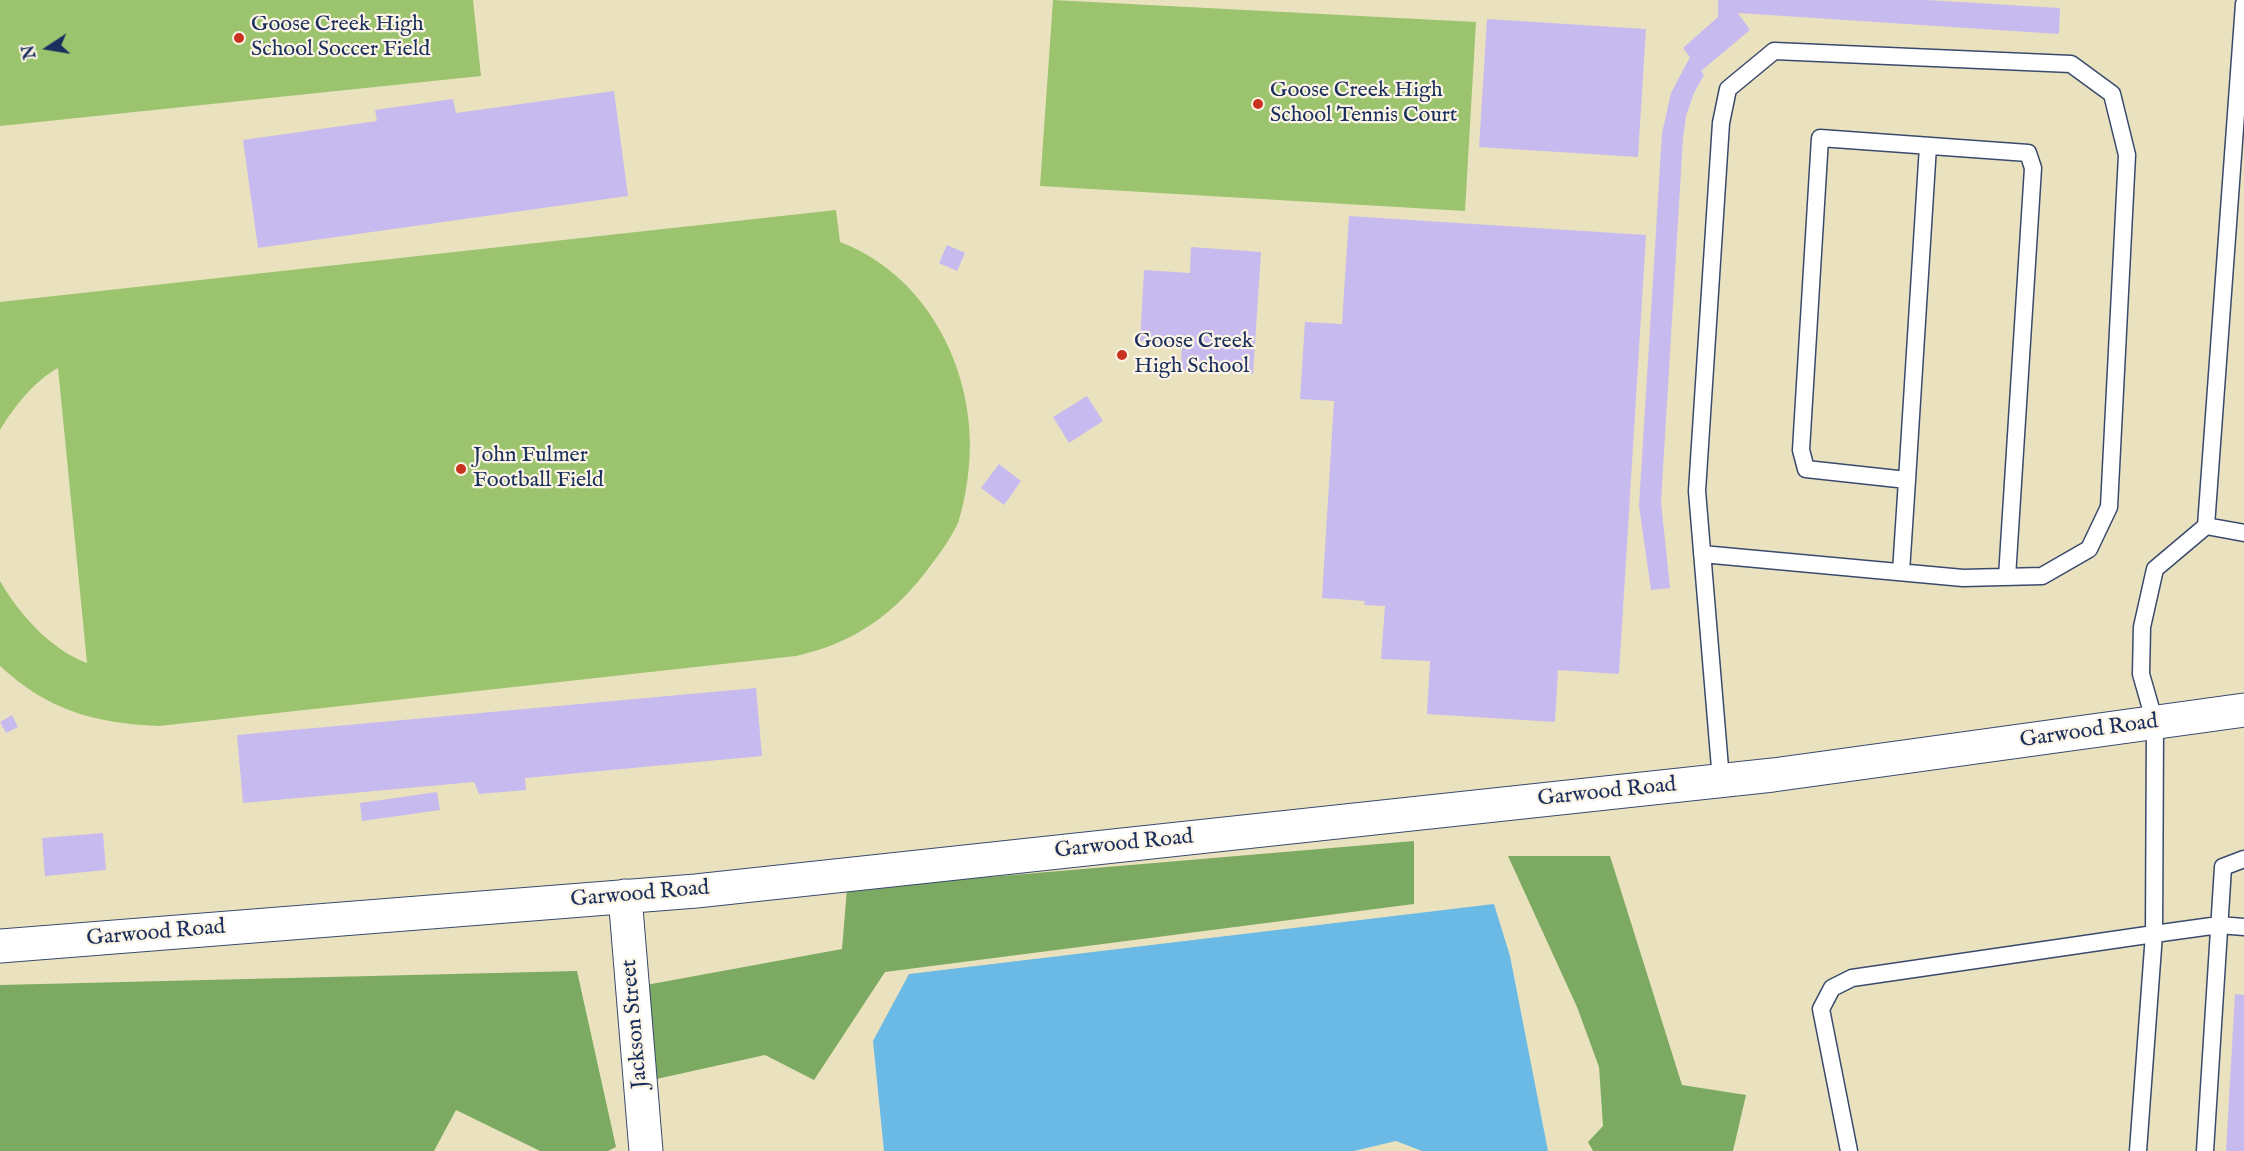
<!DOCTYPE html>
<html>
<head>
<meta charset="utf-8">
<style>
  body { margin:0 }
  #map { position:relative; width:2244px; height:1151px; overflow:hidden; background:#eae2bf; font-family:"IM FELL English",serif }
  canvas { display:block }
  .north { position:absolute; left:18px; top:18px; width:60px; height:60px; -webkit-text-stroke:4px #fcf5e5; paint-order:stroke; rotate:258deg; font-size:16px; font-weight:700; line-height:24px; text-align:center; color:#1b2f5e }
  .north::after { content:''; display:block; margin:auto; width:21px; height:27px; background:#1b2f5e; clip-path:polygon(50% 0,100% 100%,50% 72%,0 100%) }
</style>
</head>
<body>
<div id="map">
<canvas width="2244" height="1151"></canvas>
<div class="north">N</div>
</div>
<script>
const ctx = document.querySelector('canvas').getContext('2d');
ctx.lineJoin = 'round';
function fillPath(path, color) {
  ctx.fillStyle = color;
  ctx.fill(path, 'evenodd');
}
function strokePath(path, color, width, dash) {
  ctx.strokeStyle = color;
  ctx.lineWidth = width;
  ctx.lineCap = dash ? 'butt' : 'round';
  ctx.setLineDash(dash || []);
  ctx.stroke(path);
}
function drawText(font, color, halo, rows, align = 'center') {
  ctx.font = font + ' "IM FELL English",serif';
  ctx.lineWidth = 4.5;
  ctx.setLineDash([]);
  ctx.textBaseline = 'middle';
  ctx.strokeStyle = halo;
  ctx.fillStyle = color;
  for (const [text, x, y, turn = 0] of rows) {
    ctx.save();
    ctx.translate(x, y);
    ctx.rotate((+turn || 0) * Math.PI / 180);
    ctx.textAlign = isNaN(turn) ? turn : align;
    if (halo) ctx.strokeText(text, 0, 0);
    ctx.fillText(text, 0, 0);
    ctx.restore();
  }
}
const green = new Path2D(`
  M0,0H473L481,76L0,126Z
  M1053,0L1476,22L1465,211L1040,186Z
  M836,210L840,242C935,278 983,387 967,483C965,496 962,510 958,523C951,538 941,552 931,565C896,613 855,643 796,656L159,726C94,723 49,711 0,666V581C19,614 51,650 87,663L58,368C34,381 14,407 0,430V302Z`);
const forest = new Path2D(`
  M1414,841V904L885,972L814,1080L765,1055L652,1080L646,985L842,949L847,889Z
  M1508,856H1610L1682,1085L1746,1095L1733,1151H1593L1588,1142L1603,1126L1599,1067L1577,1007Z
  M577,971L616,1147L608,1151H540L456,1110L434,1151H0V985Z`);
const water = new Path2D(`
  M1494,904L1510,956L1548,1151H1422L1396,1141L1354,1151H884L873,1041L909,974Z`);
const building = new Path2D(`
  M1718,0H1926L2060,8L2059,34L1738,13L1750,30L1701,71L1704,75L1694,93L1686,116L1683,138L1661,502L1670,588L1651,590L1639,506L1662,133L1671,93L1690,57L1683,48L1718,17Z
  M1487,19L1646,29L1638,157L1479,147Z
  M614,91L628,196L258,248L243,140L377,121L375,110L453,99L456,113Z
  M1349,216L1646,235L1619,674L1558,670L1555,722L1427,714L1430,661L1381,659L1385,606L1364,605L1365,601L1322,598L1334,401L1300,399L1305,322L1342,324Z
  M947,245L965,253L957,271L939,263Z
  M1191,247L1261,252L1253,374L1181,370L1182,343L1140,341L1144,270L1190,273Z
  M1087,396L1103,421L1069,443L1053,417Z
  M999,464L1021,481L1004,505L981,488Z
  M756,688L762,756L525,778L526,790L479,794L474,782L243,803L237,735Z
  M12,715L18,727L6,733L0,722Z
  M437,792L440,810L362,821L360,803Z
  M103,833L106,870L45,876L42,838Z
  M2235,994L2244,995V1151H2226Z`);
const lane = new Path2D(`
  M2244,4L2206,526L2155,569L2142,627L2141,674L2155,723L2154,934L2219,925L2244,927
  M1928,146L1907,480L1806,469L1801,450L1820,138L2028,153L2033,168L2007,577
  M2206,526L2244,533
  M1702,554L1963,578L2042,576L2089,549L2109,507L2127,155L2112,94L2071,64L1774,51L1728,89L1721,123L1697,491L1721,780
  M1901,572L1907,480
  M1849,1151L1821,1009L1832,988L1852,978L2154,934L2138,1151
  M2205,1151L2223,867L2244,859`);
const street = new Path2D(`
  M625,896L646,1151
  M0,946L696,891L1773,775L2244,710`);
const markers = [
  [239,38,6,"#c8321e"],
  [1258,104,6,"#c8321e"],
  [1122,355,6,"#c8321e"],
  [461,469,6,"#c8321e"]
];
const poiNames = [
  ["Goose Creek High",251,25],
  ["School Soccer Field",251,50],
  ["Goose Creek High",1270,91],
  ["School Tennis Court",1270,116],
  ["Goose Creek",1134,342],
  ["High School",1134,367],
  ["John Fulmer",473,456],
  ["Football Field",473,481]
];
const streetNames = [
  ["Garwood Road",2089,732,-8],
  ["Garwood Road",1607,793,-6],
  ["Garwood Road",1124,845,-6],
  ["Garwood Road",640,895,-5],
  ["Garwood Road",156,934,-5],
  ["Jackson Street",636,1024,-95]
];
fillPath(green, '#9cc46f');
fillPath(forest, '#7daa62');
fillPath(water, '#6bb9e5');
fillPath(building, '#c7baef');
strokePath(lane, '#3a4a6d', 19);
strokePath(street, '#3a4a6d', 35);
strokePath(lane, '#fff', 16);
strokePath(street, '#fff', 33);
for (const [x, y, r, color] of markers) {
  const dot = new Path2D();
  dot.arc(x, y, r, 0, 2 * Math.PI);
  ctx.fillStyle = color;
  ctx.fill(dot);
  strokePath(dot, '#fcf5e5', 2);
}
drawText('22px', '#1b2f5e', '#fcf5e5', poiNames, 'left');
drawText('22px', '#1b2f5e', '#fcf5e5', streetNames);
</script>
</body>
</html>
